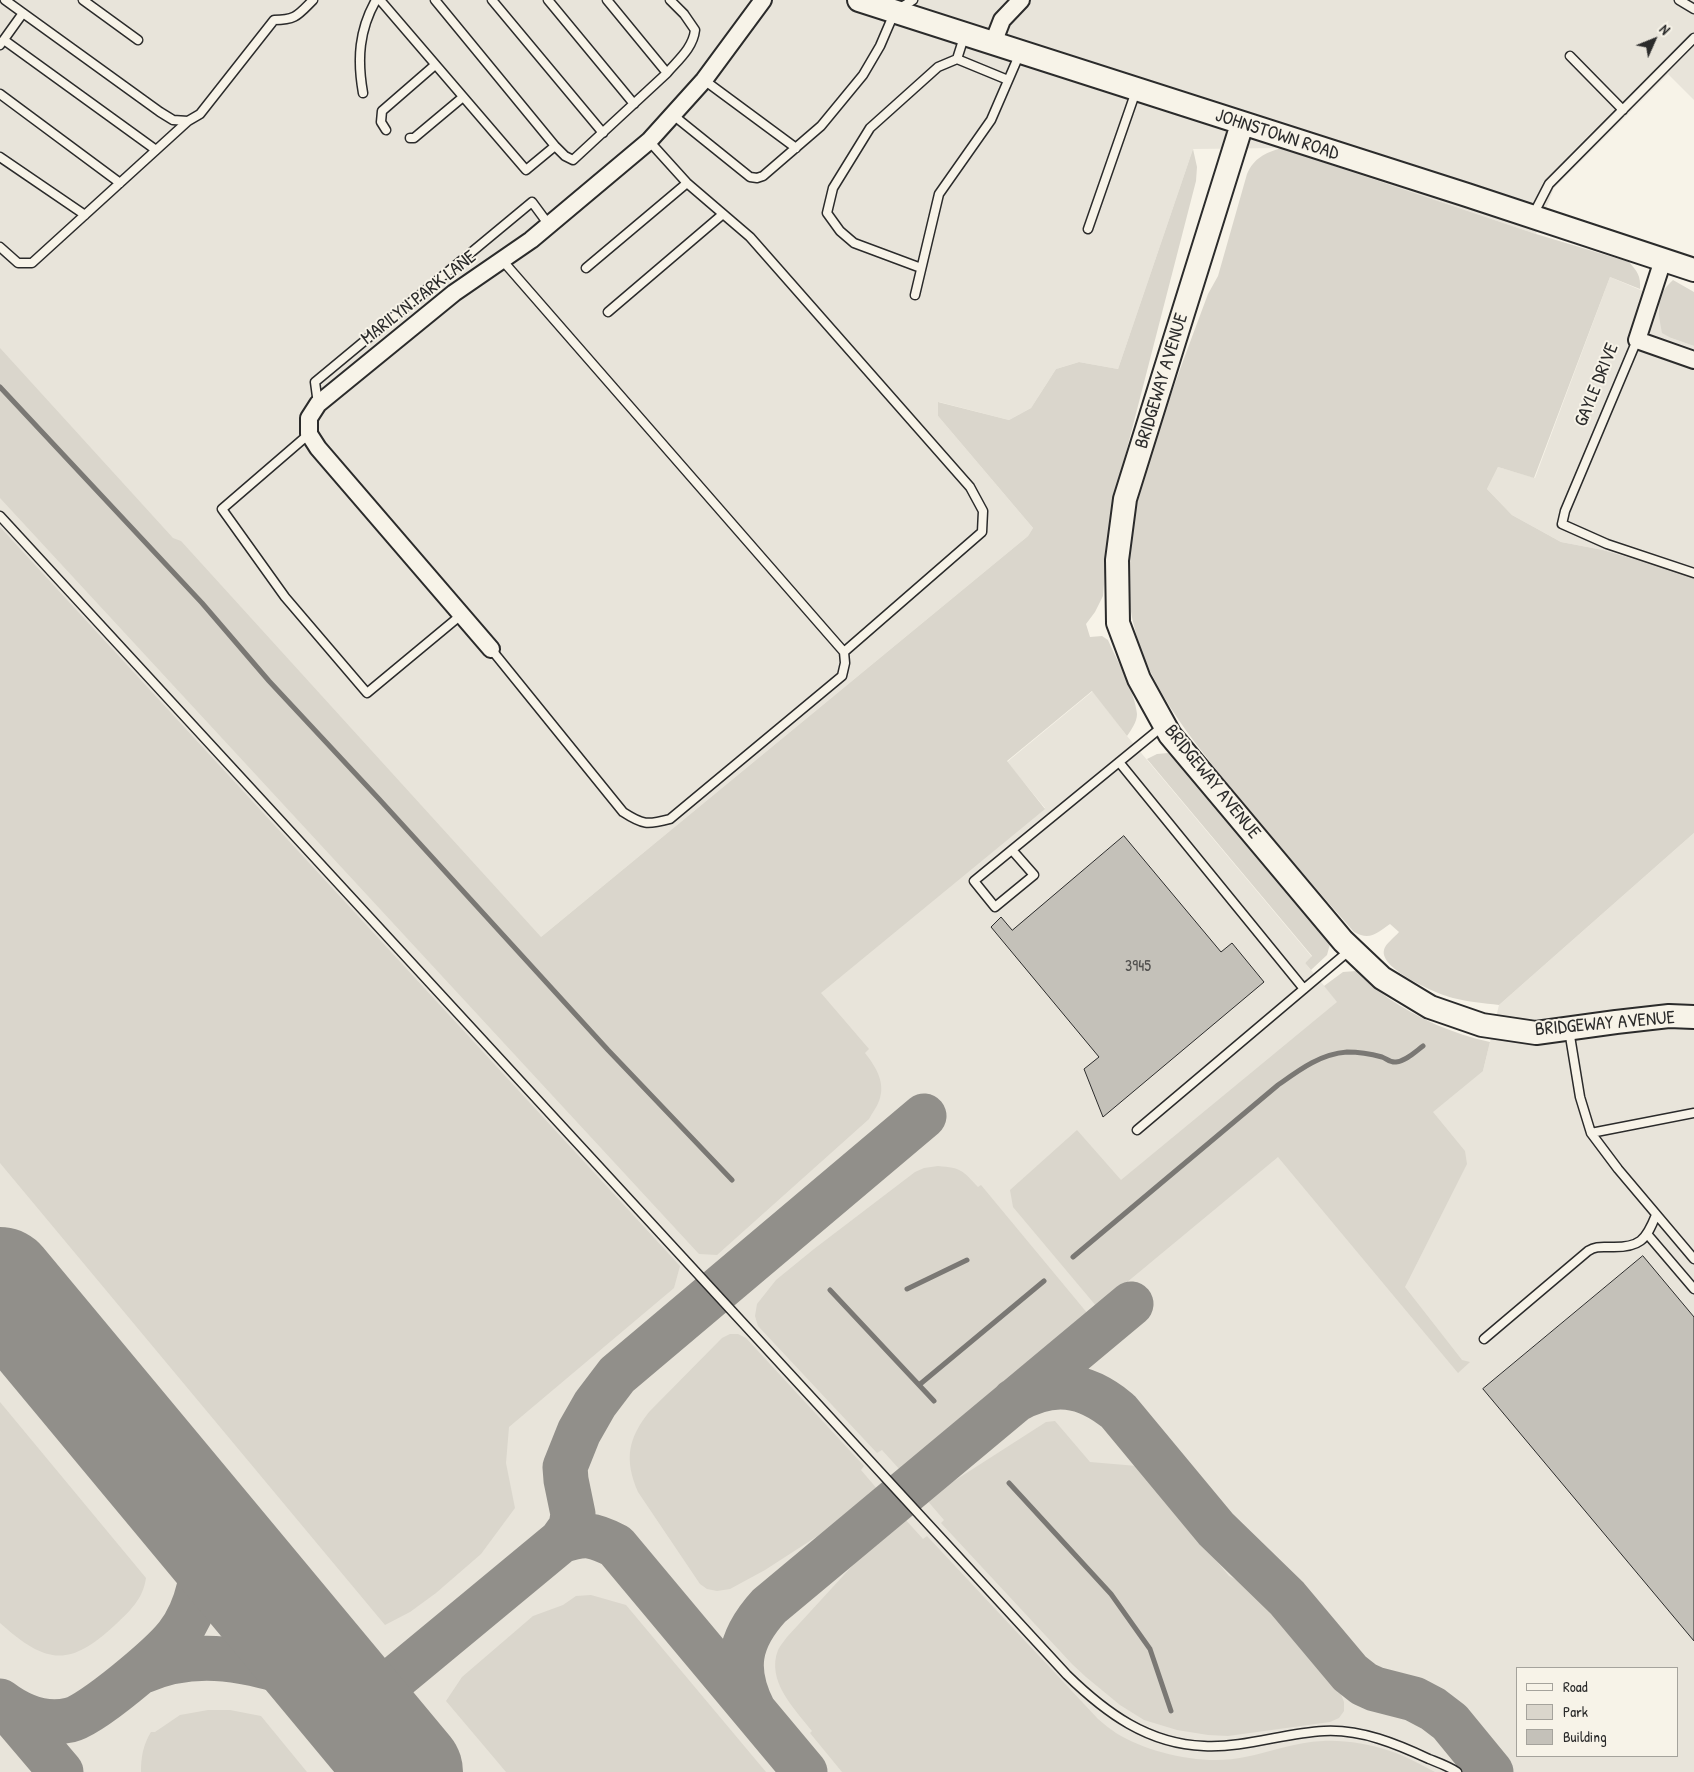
<!DOCTYPE html>
<html>
<head>
<meta charset="utf-8">
<style>
  body { margin:0 }
  #map { position:relative; width:1694px; height:1772px; overflow:hidden; background:#f7f3e8; font-family:"Patrick Hand",sans-serif }
  canvas { display:block }
  .legend { position:absolute; left:1516px; top:1667px; width:162px; height:90px; box-sizing:border-box; background:#f7f3e8; border:1px solid #a5a39c; margin:0; padding:6px 9px; list-style:none; font-size:15px; color:#2b2b2b }
  .legend li { display:flex; align-items:center; gap:10px; height:25px }
  .legend b { width:25px; border:1px solid #a5a39c }
  .north { position:absolute; left:1629px; top:15px; width:50px; height:50px; -webkit-text-stroke:4px #f7f3e8; paint-order:stroke; rotate:46deg; font-size:14px; font-weight:700; line-height:20px; text-align:center; color:#2b2b2b }
  .north::after { content:''; display:block; margin:auto; width:18px; height:22px; background:#2b2b2b; clip-path:polygon(50% 0,100% 100%,50% 72%,0 100%) }
</style>
</head>
<body>
<div id="map">
<canvas width="1694" height="1772"></canvas>
<ul class="legend">
<li><b style="height:6px;background:#f7f3e8"></b>Road</li>
<li><b style="height:14px;background:#dad6cc"></b>Park</li>
<li><b style="height:14px;background:#c4c1b9"></b>Building</li>
</ul>
<div class="north">N</div>
</div>
<script>
const ctx = document.querySelector('canvas').getContext('2d');
ctx.lineJoin = 'round';
function fillPath(path, color) {
  ctx.fillStyle = color;
  ctx.fill(path, 'evenodd');
}
function strokePath(path, color, width, dash) {
  ctx.strokeStyle = color;
  ctx.lineWidth = width;
  ctx.lineCap = dash ? 'butt' : 'round';
  ctx.setLineDash(dash || []);
  ctx.stroke(path);
}
function drawText(font, color, halo, rows, align = 'center') {
  ctx.font = font + ' "Patrick Hand",sans-serif';
  ctx.lineWidth = 4;
  ctx.setLineDash([]);
  ctx.textBaseline = 'middle';
  ctx.strokeStyle = halo;
  ctx.fillStyle = color;
  for (const [text, x, y, turn = 0] of rows) {
    ctx.save();
    ctx.translate(x, y);
    ctx.rotate((+turn || 0) * Math.PI / 180);
    ctx.textAlign = isNaN(turn) ? turn : align;
    if (halo) ctx.strokeText(text, 0, 0);
    ctx.fillText(text, 0, 0);
    ctx.restore();
  }
}
const built = new Path2D(`
  M0,0H1694V100L1668,74L1554,188L1536,234L1281,148L1193,149L1118,369L1079,362L1056,369L1031,408L1009,420L939,402L938,416L1033,528L1028,536L541,937L1045,808L1007,762L1093,691L1127,736L1312,957L1305,963L1337,1001L1483,1071L1499,1005L1694,833V1772H0ZM1518,1668H1678V1756H1518Z
  M1610,277L1659,298L1658,311L1671,338L1694,346V576L1603,550L1561,542L1512,515L1487,489L1498,467L1535,478Z`);
const green = new Path2D(`
  M1281,148L1536,234L1629,262C1637,271 1641,276 1640,289L1610,277L1534,478L1498,467L1487,489L1512,515L1561,542L1603,550L1694,576V833L1499,1005C1484,1003 1468,1002 1453,998C1437,994 1379,969 1384,950C1385,944 1395,937 1399,932L1390,924C1377,933 1370,941 1354,932C1314,887 1275,841 1236,794C1191,738 1141,681 1130,606C1125,577 1128,545 1133,516C1135,499 1143,482 1148,465C1165,407 1187,351 1208,294L1218,276L1247,174C1254,158 1265,153 1281,148Z
  M1193,149L1197,167L1196,181L1115,495L1108,536L1103,596L1095,612L1086,624L1090,637L1102,636L1108,640C1117,661 1135,692 1137,714C1137,722 1131,730 1127,736L1092,691L1007,761L1045,809L821,993L869,1049L865,1053C876,1067 886,1083 879,1101C877,1107 872,1113 869,1119L717,1255L699,1254L0,498V348L173,538L181,541L541,937L1028,536L1033,528L938,416V402L1009,420L1031,408L1056,369L1079,362L1118,369Z
  M1673,280L1694,292V346L1671,338L1662,333C1658,310 1654,297 1673,280Z
  M0,527L680,1266L674,1288L509,1427L506,1463L515,1508L481,1554L436,1593L410,1612L385,1625L0,1163Z
  M1168,753L1177,759L1330,944L1327,955L1311,970L1305,963L1312,956L1147,759L1157,754Z
  M1356,971C1366,980 1377,990 1388,998C1419,1019 1453,1034 1490,1042L1483,1071L1433,1112L1465,1151L1467,1164L1405,1287L1462,1360L1470,1362L1458,1373L1278,1157L1097,1307L1013,1207L1010,1190L1077,1130L1121,1180L1337,1002L1324,986L1343,972Z
  M938,1166C962,1168 962,1170 978,1187L981,1185L1088,1314L901,1471L882,1450L877,1453L758,1326L755,1316L757,1304L776,1280L814,1249L915,1172L924,1168Z
  M730,1334H738L746,1338L864,1466L861,1470L878,1490L847,1517L765,1570L730,1589L717,1591L707,1589L700,1584L638,1492C624,1459 628,1439 649,1412L722,1338Z
  M0,1402L146,1578C143,1599 130,1611 115,1625C69,1668 46,1664 0,1623Z
  M1055,1421L1090,1462L1137,1466L1229,1576L1253,1588L1325,1674L1339,1689L1344,1702V1711L1339,1718L1330,1722L1228,1736L1208,1735L1177,1730L1144,1720L1120,1705L1086,1677L1072,1664L941,1523L944,1520L926,1499L1046,1422Z
  M904,1518L923,1539L927,1536L1098,1719C1104,1724 1110,1729 1116,1733C1150,1754 1206,1766 1245,1757C1271,1752 1295,1742 1323,1741C1344,1740 1370,1744 1390,1751C1406,1756 1421,1765 1435,1772H842L810,1733L812,1731C794,1708 766,1681 778,1650C780,1646 784,1641 787,1637L865,1552Z
  M591,1595L626,1605L766,1772H506L446,1701L462,1677L533,1616L563,1605L576,1596Z
  M208,1710H230L261,1716L307,1772H141C141,1757 143,1745 151,1732H155L180,1715Z`);
const stream = new Path2D(`
  M0,387L202,603L269,681L379,799L608,1050L732,1180
  M1073,1257L1278,1085C1299,1070 1320,1054 1347,1052C1358,1052 1371,1054 1382,1057C1387,1059 1391,1063 1396,1062C1406,1061 1415,1052 1423,1046
  M907,1289L967,1260
  M830,1290L934,1401
  M919,1385L1044,1281
  M1009,1483L1111,1594L1150,1649L1171,1711`);
const taxiway = new Path2D(`
  M1014,1401C1052,1379 1084,1383 1118,1411L1216,1529L1287,1598L1350,1673L1364,1684L1375,1689L1414,1699L1433,1709L1450,1722L1491,1772
  M561,1541C585,1533 593,1534 616,1546L805,1772
  M141,1672C218,1638 284,1676 359,1692L371,1693L387,1686
  M398,1676L561,1541L571,1527L573,1514L566,1480L565,1467L579,1432L595,1404L617,1375L924,1116
  M311,1687L342,1708L384,1744
  M0,1701C21,1717 44,1726 70,1720C92,1715 162,1655 177,1636C188,1622 195,1605 199,1588C207,1558 197,1531 184,1504
  M5,1706L61,1772
  M754,1711C733,1670 738,1640 769,1606L1131,1304`);
const runway = new Path2D(`
  M0,1283L407,1772`);
const building = new Path2D(`
  M1124,836L1221,952L1232,943L1264,982L1103,1117L1084,1069L1099,1057L991,927L1001,917L1012,930Z
  M1643,1256L1694,1317V1641L1483,1389Z`);
const lane = new Path2D(`
  M5,0L160,112L173,120L188,121
  M83,0L138,40
  M380,0L526,170L555,146
  M435,0L555,146L565,156L573,160L667,73L607,0
  M492,0L603,133
  M548,0L634,104
  M1679,0L1694,9
  M4,40L156,150
  M0,45L23,13
  M1570,56L1623,110
  M957,59L964,37
  M667,73C678,60 693,48 695,30L684,14L670,0
  M704,80L796,148
  M363,93C357,59 359,30 376,0
  M0,94L120,183
  M673,115L750,177L757,178L763,176L821,126L863,75L880,46L895,11L913,0
  M386,130L381,122L382,111L435,65
  M410,138H414L463,97
  M649,141L687,183L750,237L970,487L983,511L982,532L844,652
  M0,157L85,215
  M1533,215L1549,184L1694,38
  M1088,229L1136,91
  M0,247L18,263H32L188,121L200,114L274,20C296,20 298,15 313,0
  M586,268L687,183
  M921,268L854,243L840,231L827,213L833,188L870,128L938,67L957,59L1008,80
  M915,295L939,194L991,120L1020,53
  M608,312L723,214
  M1637,340L1565,511L1562,524L1607,544L1694,573
  M318,404L315,382L532,202L549,225
  M309,434L222,509L285,597L367,693L461,615
  M0,516L1067,1675C1106,1713 1148,1744 1204,1746C1245,1748 1284,1733 1324,1731C1361,1729 1397,1744 1429,1759C1439,1763 1448,1766 1457,1772
  M491,649L623,812C643,825 647,825 670,819L842,676L845,663L844,652L502,260
  M1119,762L1304,989
  M1012,850L1034,875L995,907L974,881L1163,726
  M1569,1030L1580,1097L1591,1133L1618,1169L1694,1259
  M1137,1130L1350,950
  M1591,1133L1694,1113
  M1648,1235L1694,1289
  M1484,1339L1588,1251C1596,1246 1601,1247 1610,1247C1640,1248 1646,1240 1656,1215`);
const street = new Path2D(`
  M993,43L1002,20L1021,0
  M1663,260L1637,340L1694,360
  M491,649L318,448L309,434V418L318,404L454,293L531,240L649,141L704,80L763,0`);
const secondary = new Path2D(`
  M859,0L1467,195L1694,270
  M1242,124L1125,499L1117,560L1118,623L1139,679L1170,735L1343,941L1382,978L1430,1007L1482,1025L1536,1033L1616,1022L1669,1016L1694,1017`);
const numberNames = [
  ["3945",1138,967]
];
const streetNames = [
  ["JOHNSTOWN ROAD",1277,135,18],
  ["MARILYN PARK LANE",419,298,-38],
  ["BRIDGEWAY AVENUE",1162,381,-73],
  ["GAYLE DRIVE",1597,385,-68],
  ["BRIDGEWAY AVENUE",1212,782,51],
  ["BRIDGEWAY AVENUE",1605,1024,-5]
];
fillPath(built, '#e8e4da');
fillPath(green, '#dad6cc');
strokePath(stream, '#7a7874', 5);
strokePath(taxiway, '#918f8a', 45);
strokePath(runway, '#918f8a', 112);
fillPath(building, '#c4c1b9');
strokePath(building, '#2b2b2b', 1);
strokePath(lane, '#2b2b2b', 11);
strokePath(street, '#2b2b2b', 20);
strokePath(secondary, '#2b2b2b', 26);
strokePath(lane, '#f7f3e8', 8);
strokePath(street, '#f7f3e8', 16);
strokePath(secondary, '#f7f3e8', 22);
drawText('16px', '#51504e', null, numberNames);
drawText('19px', '#2b2b2b', '#f7f3e8', streetNames);
</script>
</body>
</html>
